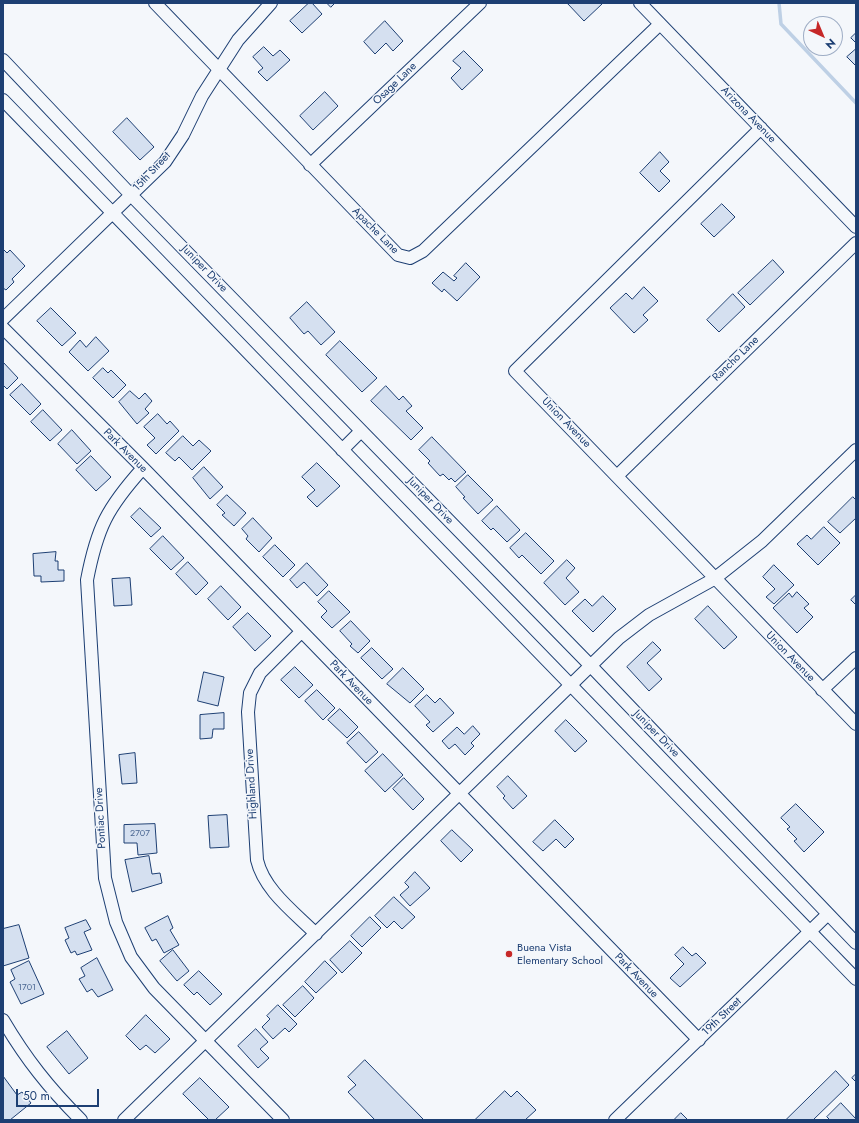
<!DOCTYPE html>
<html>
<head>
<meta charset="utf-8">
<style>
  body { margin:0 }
  #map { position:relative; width:859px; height:1123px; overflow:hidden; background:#f4f7fb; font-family:Jost,sans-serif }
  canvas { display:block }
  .frame { position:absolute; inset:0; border:4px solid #1d3f73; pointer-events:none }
  .north { position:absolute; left:803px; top:16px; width:40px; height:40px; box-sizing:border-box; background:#f4f7fb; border:1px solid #9eadc5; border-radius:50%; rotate:136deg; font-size:11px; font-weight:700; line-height:16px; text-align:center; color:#1d3f73 }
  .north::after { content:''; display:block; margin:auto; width:14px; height:18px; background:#c62828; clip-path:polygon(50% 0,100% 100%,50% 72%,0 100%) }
  .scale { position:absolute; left:16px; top:1089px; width:83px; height:18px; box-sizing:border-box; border:2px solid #1d3f73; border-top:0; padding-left:5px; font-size:12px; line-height:14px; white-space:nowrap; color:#1d3f73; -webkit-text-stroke:3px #f4f7fb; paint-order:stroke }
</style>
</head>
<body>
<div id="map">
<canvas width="859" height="1123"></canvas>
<div class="frame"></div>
<div class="north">N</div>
<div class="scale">50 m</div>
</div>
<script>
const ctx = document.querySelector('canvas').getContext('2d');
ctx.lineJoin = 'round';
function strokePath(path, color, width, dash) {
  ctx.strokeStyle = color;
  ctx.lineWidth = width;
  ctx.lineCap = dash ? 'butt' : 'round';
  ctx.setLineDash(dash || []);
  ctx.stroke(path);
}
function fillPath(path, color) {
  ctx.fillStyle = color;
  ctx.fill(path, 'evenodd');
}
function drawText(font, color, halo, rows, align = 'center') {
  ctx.font = font + ' Jost,sans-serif';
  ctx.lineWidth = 3;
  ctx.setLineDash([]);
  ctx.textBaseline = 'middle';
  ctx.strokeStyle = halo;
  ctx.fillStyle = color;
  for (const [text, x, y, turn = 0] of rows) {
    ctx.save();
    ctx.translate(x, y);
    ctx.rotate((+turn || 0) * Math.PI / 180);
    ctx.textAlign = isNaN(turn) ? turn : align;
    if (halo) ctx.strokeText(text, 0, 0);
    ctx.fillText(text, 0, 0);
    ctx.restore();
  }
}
const stream = new Path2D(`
  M779,3L781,24L856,103`);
const building = new Path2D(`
  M309,3H312L322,14L302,33L290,21Z
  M327,3H335L331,7Z
  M569,3H601L602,4L584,21L568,4Z
  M385,21L403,41L393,51L386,43L375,54L364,42Z
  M856,33V43L851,38Z
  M264,47L273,56L280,50L290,60L267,81L258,72L263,68L253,57Z
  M856,49V66L847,57Z
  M464,51L483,70L462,90L451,78L461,68L453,61Z
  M325,92L338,106L313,130L300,116Z
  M127,118L154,147L140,160L113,132Z
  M660,152L669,162L660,171L670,181L659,192L640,173Z
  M722,204L735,217L714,237L701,224Z
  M3,249L7,253L10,250L25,266L12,279L14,282L6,290L3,288Z
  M773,260L784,272L750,305L738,293Z
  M466,263L480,277L457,301L444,289L442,292L432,283L443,272L454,281L457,278L454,276Z
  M644,287L658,301L643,315L648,320L634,333L610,308L626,293L632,299Z
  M733,294L745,307L719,332L707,320Z
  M307,302L335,332L321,345L308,331L304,334L290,318Z
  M51,308L76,333L62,346L37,321Z
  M96,337L109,351L88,371L69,352L80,340L86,347Z
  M340,341L377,378L362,392L326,355Z
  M3,362L18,378L7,389L3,385Z
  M103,368L108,373L111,370L126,385L113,398L93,378Z
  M22,384L41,404L30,415L10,395Z
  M386,386L399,400L403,396L412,406L406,411L423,428L411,440L371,401Z
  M130,391L139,399L145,393L152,401L145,409L149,413L137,424L119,402Z
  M43,410L62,430L50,441L31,422Z
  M158,414L167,424L170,421L179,431L156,454L147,445L155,438L144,427Z
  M72,430L91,451L77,464L58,444Z
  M183,436L193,446L199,440L211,451L192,470L179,457L175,461L166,453Z
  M432,437L466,472L455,482L451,478L449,480L443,474L440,476L428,463L430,461L419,450Z
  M91,456L111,477L96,491L76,470Z
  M317,463L340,486L317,507L307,497L315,490L302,477Z
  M204,467L223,487L210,499L193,478Z
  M468,475L493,500L478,514L463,498L465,497L456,487Z
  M227,495L246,513L234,526L222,515L225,513L217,505Z
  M853,497L856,500V518L840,533L828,522Z
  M497,506L520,530L507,542L493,528L491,530L482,521Z
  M140,508L161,528L151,537L131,517Z
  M253,518L272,538L259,552L246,539L248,536L242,529Z
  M824,527L840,543L818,565L797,544L807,535L811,539Z
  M526,533L554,561L541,574L522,555L519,558L510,548Z
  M163,536L184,558L171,570L150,549Z
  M275,545L295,565L283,577L263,557Z
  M56,552L55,561H58V570H64V581L41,582V576H34L33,554Z
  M567,560L575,568L566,578L579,592L565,605L544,583Z
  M188,562L208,583L196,595L176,574Z
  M307,563L328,585L317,596L304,582L297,588L290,580Z
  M774,565L794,585L774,604L766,597L775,589L763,577Z
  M130,578L132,605L114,606L112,579Z
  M221,586L241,607L228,620L208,599Z
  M329,591L350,612L332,628L321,617L327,611L318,602Z
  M797,592L809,604L804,608L813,617L797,633L773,608L789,593L792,597Z
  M856,595V605L851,600Z
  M603,596L616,609L593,632L572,611L585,599L592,606Z
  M708,606L737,637L724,649L695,619Z
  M248,613L271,636L255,651L233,627Z
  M351,621L370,641L358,653L350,646L352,644L340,631Z
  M653,642L661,650L647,663L662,679L649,691L627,667Z
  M372,648L393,669L382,679L361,658Z
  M295,667L313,685L299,698L281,680Z
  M403,668L424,689L410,703L387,684Z
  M204,672L224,677L218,706L198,701Z
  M317,690L335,708L323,720L305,701Z
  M427,695L435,703L440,698L454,713L433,732L426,725L430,722L415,706Z
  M340,709L358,727L347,738L328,720Z
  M224,713V729H213L212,738L200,739V715Z
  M566,720L587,741L575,752L555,731Z
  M473,726L480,734L471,743L474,746L465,755L455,744L449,749L442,741L457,727L464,734Z
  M359,732L378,752L366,763L347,743Z
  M135,753L137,783L122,784L119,755Z
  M383,754L403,775L385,792L365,771Z
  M508,776L527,796L513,809L503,798L505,796L497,787Z
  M404,778L424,799L413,810L393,789Z
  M796,804L824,832L804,852L794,841L797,839L787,829L790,827L781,818Z
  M227,815L229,847L210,848L208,816Z
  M555,820L574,839L565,848L556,839L543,851L533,842Z
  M155,824L157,853L138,855L137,843H124V825Z
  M452,830L473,850L461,862L441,841Z
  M149,856L152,874L160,873L162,883L132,892L125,860Z
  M415,872L430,888L410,906L400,895L409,887L405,883Z
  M394,897L415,917L402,929L394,921L387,928L375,916Z
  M168,916L173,928L170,930L179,945L164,953L156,939L152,941L145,928Z
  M370,917L381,928L362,947L351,936Z
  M86,920L91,929L84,932L92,950L77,955L75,951L71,953L65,940L69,938L65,928Z
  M19,925L29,958L3,966V929Z
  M350,941L362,953L342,973L330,960Z
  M683,947L692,956L696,953L706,963L680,987L670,978L684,964L675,955Z
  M173,950L189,971L177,981L160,961Z
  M97,958L113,990L98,997L92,989L87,992L79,979L85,976L81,968Z
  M29,961L44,994L21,1004L10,982L15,979L11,970Z
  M325,961L337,973L316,993L305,982Z
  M199,971L222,994L210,1005L197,992L194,995L184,985Z
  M303,986L314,998L295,1017L283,1005Z
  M278,1005L297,1024L289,1032L285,1028L273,1039L262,1027L270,1019L267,1016Z
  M146,1015L170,1039L155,1053L146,1045L140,1050L126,1036Z
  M256,1029L268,1042L260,1049L269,1058L258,1068L238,1046Z
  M67,1031L88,1058L69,1074L47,1047Z
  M365,1060L424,1120H375L348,1092L356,1085L348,1077Z
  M836,1071L849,1085L813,1120H786Z
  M856,1074V1082L852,1078Z
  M3,1076L17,1095L22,1092L31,1103L10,1120H3Z
  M200,1078L229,1107L215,1120H209L183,1094Z
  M505,1091L511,1097L517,1091L536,1110L525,1120H475Z
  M841,1103L856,1119V1120H830L827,1117Z
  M681,1113L688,1120H674Z`);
const minor = new Path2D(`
  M155,3L398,255L410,258L423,251L660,24
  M640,3L856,227
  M3,60L131,195L590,665L856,943
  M3,100L856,979
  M761,128L515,371L856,724
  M310,165L480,3
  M3,319L165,162L183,135L202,96L238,40L271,3
  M3,328L143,468L699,1040
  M342,450L361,431
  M143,468C107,508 97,528 87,580L105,878L116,922L131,957L154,988L283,1120
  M617,476L856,243
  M301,632L260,673L250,693L248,712L257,860C264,890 294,912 316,934
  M822,690L856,658
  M3,1020C26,1059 49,1088 81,1120
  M124,1120L619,638L649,615L714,579L762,541L856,450
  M615,1120L828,914`);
const markers = [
  [509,954,4,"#c62828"]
];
const numberNames = [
  ["2707",140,834],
  ["1701",27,988]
];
const streetNames = [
  ["Osage Lane",395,84,-44],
  ["Arizona Avenue",748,115,46],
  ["15th Street",152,172,-47],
  ["Apache Lane",375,231,45],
  ["Juniper Drive",204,269,46],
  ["Rancho Lane",736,359,-44],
  ["Union Avenue",566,423,46],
  ["Park Avenue",125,451,45],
  ["Juniper Drive",430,501,46],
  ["Union Avenue",790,657,46],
  ["Park Avenue",351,683,46],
  ["Juniper Drive",656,734,46],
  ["Highland Drive",252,784,-93],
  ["Pontiac Drive",101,818,-93],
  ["Park Avenue",636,976,46],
  ["19th Street",722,1017,-44]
];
const poiNames = [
  ["Buena Vista",517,948],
  ["Elementary School",517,961]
];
strokePath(stream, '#bed0e5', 3.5);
fillPath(building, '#d5e0f0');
strokePath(building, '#1d3f73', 1);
strokePath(minor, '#1d3f73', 14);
strokePath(minor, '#f4f7fb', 12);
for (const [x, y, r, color] of markers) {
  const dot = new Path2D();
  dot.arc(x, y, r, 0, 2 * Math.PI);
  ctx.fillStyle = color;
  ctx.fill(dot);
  strokePath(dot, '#f4f7fb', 1.5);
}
drawText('9px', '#4b6792', null, numberNames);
drawText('11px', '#1d3f73', '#f4f7fb', streetNames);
drawText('11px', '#1d3f73', '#f4f7fb', poiNames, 'left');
</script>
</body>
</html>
